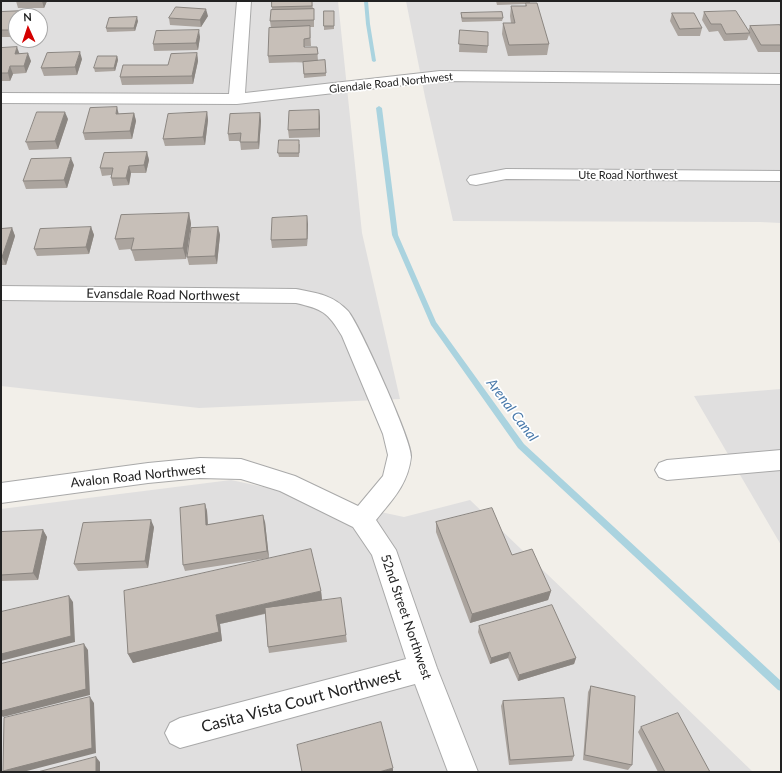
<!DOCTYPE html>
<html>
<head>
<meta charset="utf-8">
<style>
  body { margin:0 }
  #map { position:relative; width:782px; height:773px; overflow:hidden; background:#f2efe9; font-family:Lato,sans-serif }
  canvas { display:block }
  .frame { position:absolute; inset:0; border:2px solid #222; pointer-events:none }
  .north { position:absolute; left:8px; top:8px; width:40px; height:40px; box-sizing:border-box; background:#fff; border:1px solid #a7a7a7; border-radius:50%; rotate:357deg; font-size:11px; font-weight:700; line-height:16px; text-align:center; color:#222 }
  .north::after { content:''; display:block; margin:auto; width:14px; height:18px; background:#d40000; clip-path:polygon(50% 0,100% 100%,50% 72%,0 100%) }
</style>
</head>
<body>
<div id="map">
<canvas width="782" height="773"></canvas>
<div class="frame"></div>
<div class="north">N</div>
</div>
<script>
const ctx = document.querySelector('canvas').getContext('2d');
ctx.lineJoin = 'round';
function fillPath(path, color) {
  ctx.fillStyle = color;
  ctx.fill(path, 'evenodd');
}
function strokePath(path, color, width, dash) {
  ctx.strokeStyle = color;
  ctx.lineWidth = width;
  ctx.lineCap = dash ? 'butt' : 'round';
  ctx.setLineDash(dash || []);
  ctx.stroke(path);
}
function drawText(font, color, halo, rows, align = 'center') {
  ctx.font = font + ' Lato,sans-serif';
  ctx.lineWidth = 3.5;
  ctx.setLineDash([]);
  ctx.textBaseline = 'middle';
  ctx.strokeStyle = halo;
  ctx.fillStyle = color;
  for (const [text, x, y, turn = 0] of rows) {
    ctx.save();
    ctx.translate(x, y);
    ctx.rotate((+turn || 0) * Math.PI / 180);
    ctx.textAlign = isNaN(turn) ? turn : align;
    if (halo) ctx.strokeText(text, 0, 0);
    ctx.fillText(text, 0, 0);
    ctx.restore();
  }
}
const residential = new Path2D(`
  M1,1H338L362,233L400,399L199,408L1,386ZM16,16H40V40H16Z
  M406,1H781V223L760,222L453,221L425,97Z
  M781,389V545L694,396Z
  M231,480L404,517L470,500L753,772H1V509Z`);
const stream = new Path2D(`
  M364,1H368L370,24L376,61L374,62L372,61L366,24Z
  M379,106L382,108L398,235L436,322L524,444L781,681V691L778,690L518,448L431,325L392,235L376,108Z`);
const minor = new Path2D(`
  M237,1H251L245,93L440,71L781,74V84L440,81L237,104L1,103V93L229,94Z
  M506,169L781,171V181L506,179L476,185L470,184L467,180L470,176Z
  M1,286L296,289C317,293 333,295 348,311C359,324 413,443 411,457C408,484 393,499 376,520L396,550L437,668L478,772H448L415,684L180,748L170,743L165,733L170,723L180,718L406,659L372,555L353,527L280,491L241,479L200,478L148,483L1,503V483L148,463L200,458L241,459L295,476L358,506L383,476L388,455L383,434L342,336C328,312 322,309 296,303L1,300Z
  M781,450V470L667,480L659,477L655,470L659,463L667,460Z`);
const wall = new Path2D(`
  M16,1H47L44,8H18Z
  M176,1H205L177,2Z
  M312,1L313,9L314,16V27H310L311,46H305V47H317L318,61L325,60L326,76L304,78L303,62H304L269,63L268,56L271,28L270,21L272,10V7Z
  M496,1H530V3L549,44L547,55L508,56L502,34L503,23H511L510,16L511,6H525L526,4L497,5Z
  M22,11L24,16H16V37H1V12Z
  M324,11H334V29L324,30Z
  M704,12L748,31L750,26L781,27V52H758L749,35L747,40L724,41L718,31L709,32L702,20Z
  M461,13L503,18L502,21L462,22L461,17Z
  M672,13L702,28L700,36H678L670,21Z
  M208,16L201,27L170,25L169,18Z
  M138,21L135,31L107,32L106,28Z
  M460,30L488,46L487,53L459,52Z
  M200,37L198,50L154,51L153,44Z
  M1,48L19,53L31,61L26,73L13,74L10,81H1Z
  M197,53L198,61L193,84L122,85L120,77L168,65Z
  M117,56L118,60L115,71L95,72L94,68Z
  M82,59L77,75L44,76L41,68Z
  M319,110L320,137L289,138L288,130Z
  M207,112L208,120L205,145L165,146L163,139Z
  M134,113L136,121L132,139L85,140L83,133L119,114Z
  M260,113L261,121L259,149L241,150L240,141H229L228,134Z
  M68,119L58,149L29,150L26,142Z
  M300,144L299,157H279L278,153Z
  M147,152L149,160L146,173H131L129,185L113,186L111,178V175L102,176L100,168Z
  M74,165L67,188L26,189L23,181Z
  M189,213L191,224L186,259L135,261L131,249L119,250L115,239Z
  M308,224L307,246L272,248L271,240Z
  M91,227L94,235L89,254L37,256L34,249Z
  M218,227L220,235L217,264L189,265L187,257Z
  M12,228L15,236L6,265H1V229Z
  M205,504L207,511L208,524L265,522L269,558L185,571L183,565Z
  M436,522L512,555L551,591L548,600L470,623L436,532Z
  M154,527L148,568L78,571L74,564Z
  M43,530L47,537L38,580L1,581V532Z
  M321,591L322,600L319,601L346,635L347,642L269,653L268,647L265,614L220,624L222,641L133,663L128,654Z
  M479,626L576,658L574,664L518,681L508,658L490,664L478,632Z
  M591,686L632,765L628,770L583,760L588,692Z
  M503,701L574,756L572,761L509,765L501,706Z
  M641,727L710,772H658L638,732Z`);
const shadedWall = new Path2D(`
  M42,1H47L44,8Z
  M206,9L208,16L201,27L200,20Z
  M22,11L24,16H20Z
  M137,17L138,21L135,31L134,28Z
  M16,25V36L14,30Z
  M199,30L200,37L198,50L196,43Z
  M17,47L20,55L15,54Z
  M80,52L82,59L77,75L75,67Z
  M28,53L31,61L26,73L24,66Z
  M197,53L198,61L193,84L192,76Z
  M117,56L118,60L115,71L114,68Z
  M10,66L13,74L10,81L8,73Z
  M117,107L119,115L116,114Z
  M319,110L320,117V137L319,129Z
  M65,112L68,119L58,149L55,141Z
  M207,112L208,120L205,145L203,137Z
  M134,113L136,121L132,139L130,131Z
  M260,113L261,121L259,149L258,142Z
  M147,152L149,160L146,173L144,165Z
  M71,158L74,165L67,188L64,180Z
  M129,166L131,173L129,185L126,178Z
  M189,213L191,224L186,259L183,248Z
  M307,216L308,224L307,246Z
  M91,227L94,235L89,254L86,247Z
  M218,227L220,235L217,264L215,256Z
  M12,228L15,236L6,265L2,257Z
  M205,504L207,511L208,531L206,525Z
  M263,515L265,522L269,558L267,551Z
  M151,520L154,527L148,568L145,561Z
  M43,530L47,537L38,580L33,573Z
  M321,591L322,600L220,624L222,641L133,663L128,654L216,615Z
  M551,591L548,600L470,623L472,614Z
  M69,596L73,602L75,642L1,661V654Z
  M84,644L88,650L90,695L3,717L1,715V711Z
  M510,652L508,658L490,664L491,658Z
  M576,658L574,664L518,681L519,675Z
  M90,697L94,703L96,753L23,772H4L3,771Z
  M96,757L100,762V772H96Z
  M393,768V772H379Z`);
const building = new Path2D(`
  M272,1H312V6L272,7Z
  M526,3H537L549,44L509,45L503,23H515L511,6H526Z
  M176,7L206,9L200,20L169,18Z
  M314,9V20L270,21L271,10Z
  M22,11L20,16H16V25L14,30H1V12Z
  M324,11H334V26H324Z
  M736,11L750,33L726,34L721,24H711L704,12Z
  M502,12L503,18H462L461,13Z
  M672,13H694L702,28L680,29Z
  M137,17L134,28H106L109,18Z
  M780,25L781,27V45H761L750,26Z
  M310,26V38L304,39V47H317L318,54L268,56L269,28Z
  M199,30L196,43L153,44L156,31Z
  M460,30L488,32V46L459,44Z
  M17,47L15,54L28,53L24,66H10L8,73H1V48Z
  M80,52L75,67L41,68L47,53Z
  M197,53L192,76L120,77L123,65H168L171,54Z
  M98,56H117L114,68H94Z
  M325,60L326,73L304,74L303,62Z
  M117,107L116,114L134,113L130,131L83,133L90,108Z
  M319,110V129L288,130L289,111Z
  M37,112H65L55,141L26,142Z
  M207,112L203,137L163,139L168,114Z
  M260,113L258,142H240L241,133L228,134L230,114Z
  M279,140H299V153H278Z
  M147,152L144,165L129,166L126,178H111L113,168H100L104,153Z
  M71,158L64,180L23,181L31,159Z
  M189,213L183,248L131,250L134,238L115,239L121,215Z
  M307,216V239L271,240L272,218Z
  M91,227L86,247L34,249L40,229Z
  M218,227L215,256L187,257L191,228Z
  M12,228L2,257H1V229Z
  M205,504L206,525L263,515L267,551L183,565L180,508Z
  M492,508L512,555L532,549L551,591L472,614L436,522Z
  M151,520L145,561L74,564L83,523Z
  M43,530L33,573L1,575V532Z
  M311,549L321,591L216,615L219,632L128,654L124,591Z
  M69,596L71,636L1,654V612Z
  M341,598L346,635L268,647L265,608Z
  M552,605L576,658L519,675L510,652L491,658L479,626Z
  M84,644L86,689L1,711V664Z
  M591,686L635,696L632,765L585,755Z
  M90,697L92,748L3,771L4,718Z
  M564,698L574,756L510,760L503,701Z
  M678,713L710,772H665L641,727Z
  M381,722L393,768L379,772H302L297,745Z
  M96,757V772H38Z`);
const farStreetnames = [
  ["Glendale Road Northwest",391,83,-6],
  ["Ute Road Northwest",628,175]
];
const streetNames = [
  ["Evansdale Road Northwest",163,295,1],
  ["Avalon Road Northwest",138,476,-6],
  ["52nd Street Northwest",406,617,71]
];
const waterNames = [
  ["Arenal Canal",512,410,53]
];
const nearStreetnames = [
  ["Casita Vista Court Northwest",301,701,-15]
];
fillPath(residential, '#e0dfdf');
fillPath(stream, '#aad3df');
strokePath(minor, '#a9a9a9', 2);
fillPath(minor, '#fff');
fillPath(wall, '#aba49e');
fillPath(shadedWall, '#8b8681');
fillPath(building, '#c7bfb8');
strokePath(building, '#8b8681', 1);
drawText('11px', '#222', '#fff', farStreetnames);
drawText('13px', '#222', '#fff', streetNames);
drawText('italic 14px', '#4a7aab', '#fff', waterNames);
drawText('16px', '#222', '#fff', nearStreetnames);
</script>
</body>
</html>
